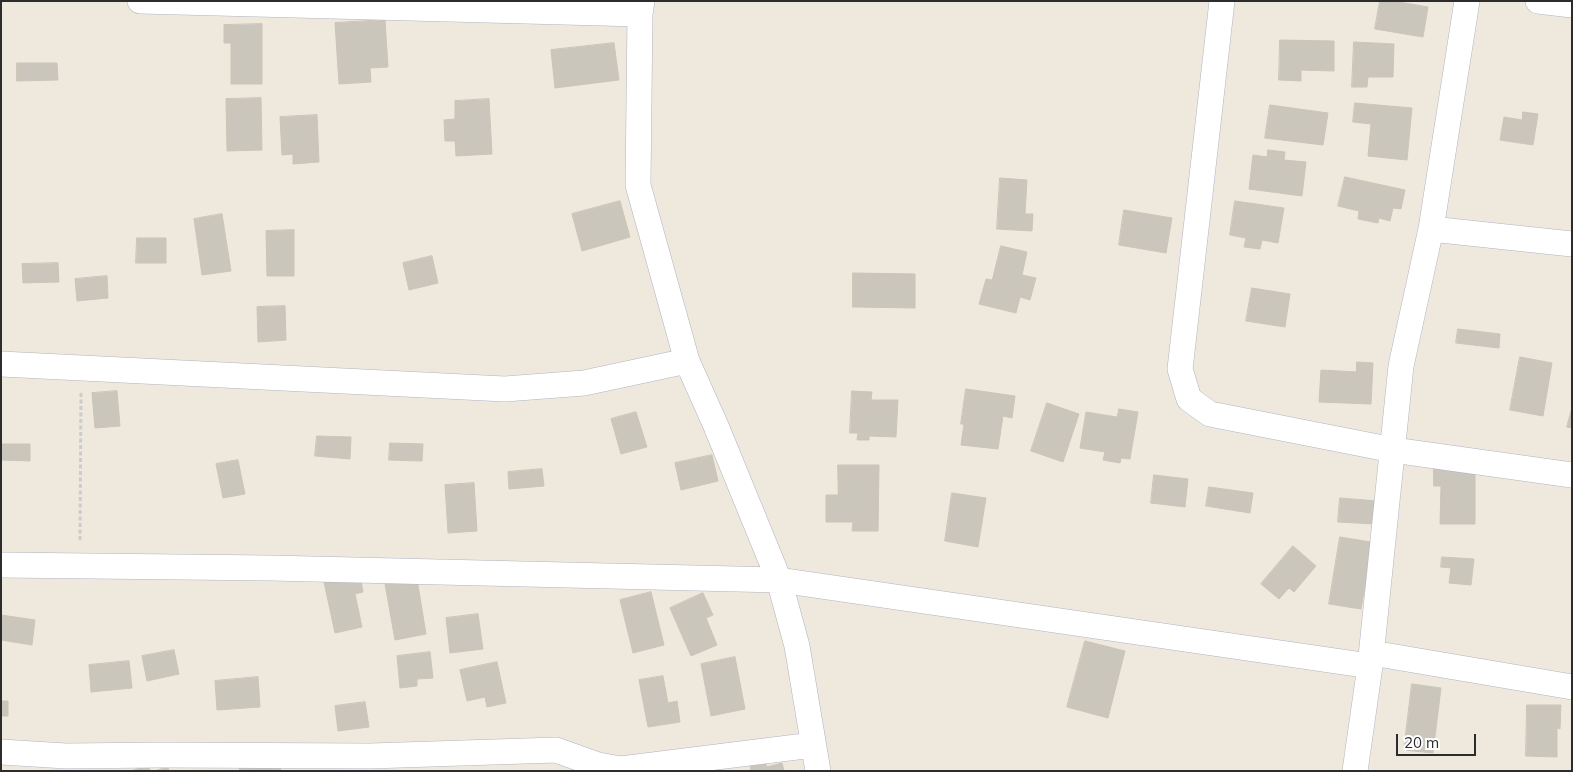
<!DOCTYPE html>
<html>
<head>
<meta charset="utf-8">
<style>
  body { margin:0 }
  #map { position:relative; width:1573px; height:772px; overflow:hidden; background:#efe9dd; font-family:Mulish,sans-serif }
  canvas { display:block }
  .frame { position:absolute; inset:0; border:2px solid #2c2c2c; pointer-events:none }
  .scale { position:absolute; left:1396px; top:734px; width:80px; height:22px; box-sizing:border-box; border:2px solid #2c2c2c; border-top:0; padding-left:6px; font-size:15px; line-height:18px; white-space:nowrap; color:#2c2c2c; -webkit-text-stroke:4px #fff; paint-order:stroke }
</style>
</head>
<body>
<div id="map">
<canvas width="1573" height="772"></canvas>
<div class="frame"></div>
<div class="scale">20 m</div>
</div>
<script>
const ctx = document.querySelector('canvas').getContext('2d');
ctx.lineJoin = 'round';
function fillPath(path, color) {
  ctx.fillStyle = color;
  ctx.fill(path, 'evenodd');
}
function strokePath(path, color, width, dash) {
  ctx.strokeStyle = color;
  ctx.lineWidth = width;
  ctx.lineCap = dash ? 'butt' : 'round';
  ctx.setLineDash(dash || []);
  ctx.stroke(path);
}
const building = new Path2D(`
  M1380,1H1393L1428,7L1423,37L1375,29Z
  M385,20L388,67L370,68L371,82L339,84L335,23Z
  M262,24V84H231V43H224V25Z
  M1280,40L1334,41V71L1301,70V81L1279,80Z
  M1354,42L1394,44L1393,77H1368L1367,87H1352Z
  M614,43L619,80L555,88L551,50Z
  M17,63H57L58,80L17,81Z
  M261,98L262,150L227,151L226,99Z
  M489,99L492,154L456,156L455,141H445L444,120L455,119V101Z
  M1355,103L1412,108L1407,160L1368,156L1371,124L1353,122Z
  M1270,105L1328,113L1323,145L1265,138Z
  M1523,112L1538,114L1533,145L1500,140L1504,117L1522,120Z
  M317,115L319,162L293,164V154L282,155L280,117Z
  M1268,150L1285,152L1284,160L1306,162L1302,196L1249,189L1253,155L1267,157Z
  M1345,177L1405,190L1401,209L1393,208L1390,221L1379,218L1378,223L1358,219L1359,211L1338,206Z
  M1000,178L1027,180L1025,214H1033L1032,231L997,229Z
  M620,201L630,237L582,251L572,214Z
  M1235,201L1284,208L1278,243L1262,240L1260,249L1244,247L1246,238L1230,235Z
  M1124,210L1172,218L1166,253L1119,245Z
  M222,214L231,271L202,275L194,219Z
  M294,230V276H267L266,231Z
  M137,238H166V263H136Z
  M1001,246L1027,252L1022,275L1036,278L1030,300L1020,297L1016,313L979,304L986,279L992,280Z
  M432,256L438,283L409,290L403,263Z
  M58,263L59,282L23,283L22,264Z
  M853,273L915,274V308L853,307Z
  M107,276L108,298L77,301L75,279Z
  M1252,288L1290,294L1285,327L1246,321Z
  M285,306L286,340L258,342L257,307Z
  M1458,329L1500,334L1499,348L1456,343Z
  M1520,357L1552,363L1543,416L1510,410Z
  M1357,362L1373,363L1371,404L1319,402L1321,370L1356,372Z
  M966,389L1015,396L1012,418L1003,416L998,449L961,445L964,424H961Z
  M117,391L120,426L95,428L92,393Z
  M852,391L872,392L871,400H898L896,437L869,436V440H857L858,433H850Z
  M1047,403L1079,414L1063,462L1031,451Z
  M1572,408V428L1567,427Z
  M1119,409L1138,412L1130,459L1121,458L1120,463L1103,460L1105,452L1080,448L1086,412L1117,417Z
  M636,412L647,447L621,454L611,419Z
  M317,436L351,437L350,459L315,456Z
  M390,443L423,444L422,461L389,460Z
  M1,444H30V461L1,460Z
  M712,455L718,481L681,490L675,463Z
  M238,460L245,494L223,498L216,464Z
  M838,465H879L878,531H852L853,522H826V495H838Z
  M1434,468H1475V524H1440L1441,486H1434Z
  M542,469L544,486L509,489L508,472Z
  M1154,475L1188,479L1185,507L1151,503Z
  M474,483L477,531L448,533L445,485Z
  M1209,487L1253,493L1250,513L1206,506Z
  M952,493L986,498L978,547L945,541Z
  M1340,498L1377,501L1375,524L1338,522Z
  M1340,537L1377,543L1368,569L1361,609L1329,604Z
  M1293,546L1316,566L1294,592L1289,588L1279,599L1261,584Z
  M1442,557L1474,559L1471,585L1449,583L1451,568L1441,567Z
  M360,574L363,592L355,594L362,627L335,633L324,582Z
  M417,579L426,634L395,640L385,584Z
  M651,592L664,645L633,653L620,600Z
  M703,593L713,615L706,618L717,645L691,656L670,608Z
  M478,614L483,649L450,653L446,618Z
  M1,615L35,620L32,645L1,640Z
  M1085,641L1125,651L1108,718L1067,707Z
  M174,650L179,674L147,681L142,656Z
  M430,652L433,678L417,679V686L400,688L397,656Z
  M735,657L745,709L711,716L701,664Z
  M129,661L132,688L91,692L89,665Z
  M497,662L506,703L487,707L485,697L467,701L460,670Z
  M663,676L668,703L677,701L680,722L648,727L639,680Z
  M258,677L260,707L217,710L215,681Z
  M1412,684L1441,688L1433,753L1404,750Z
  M1,701H8V716H1Z
  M365,702L369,727L338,731L335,706Z
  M1527,705H1561L1560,729L1557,728V757L1526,756Z
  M764,758L767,767L782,763L784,771H746L751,770L749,762Z
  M279,759L281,771H240L239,768Z
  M148,765L150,771H132Z
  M168,767L169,771H155Z`);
const path = new Path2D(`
  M80,540L81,393`);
const minor = new Path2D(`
  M140,1L640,14
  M642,1L640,14L638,185L687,361L716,426L779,580L797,646L818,771
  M1222,1L1180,369L1189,399L1210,414L1393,450L1572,475
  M1538,1L1572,5
  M1431,229L1572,244
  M1,364L505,389L584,383L687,361
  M1,565L270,568L779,580L1370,666
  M1372,653L1572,687
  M1,752L66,756L161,755L370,756L556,750L598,765L621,769L813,745
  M1355,771L1370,666L1401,366L1431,229L1467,1`);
fillPath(building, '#cac6bc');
strokePath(building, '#cbc5b6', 1);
strokePath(minor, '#b1b2c1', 26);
strokePath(path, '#ccc', 3, [4, 2.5]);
strokePath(minor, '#fff', 25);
</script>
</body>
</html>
